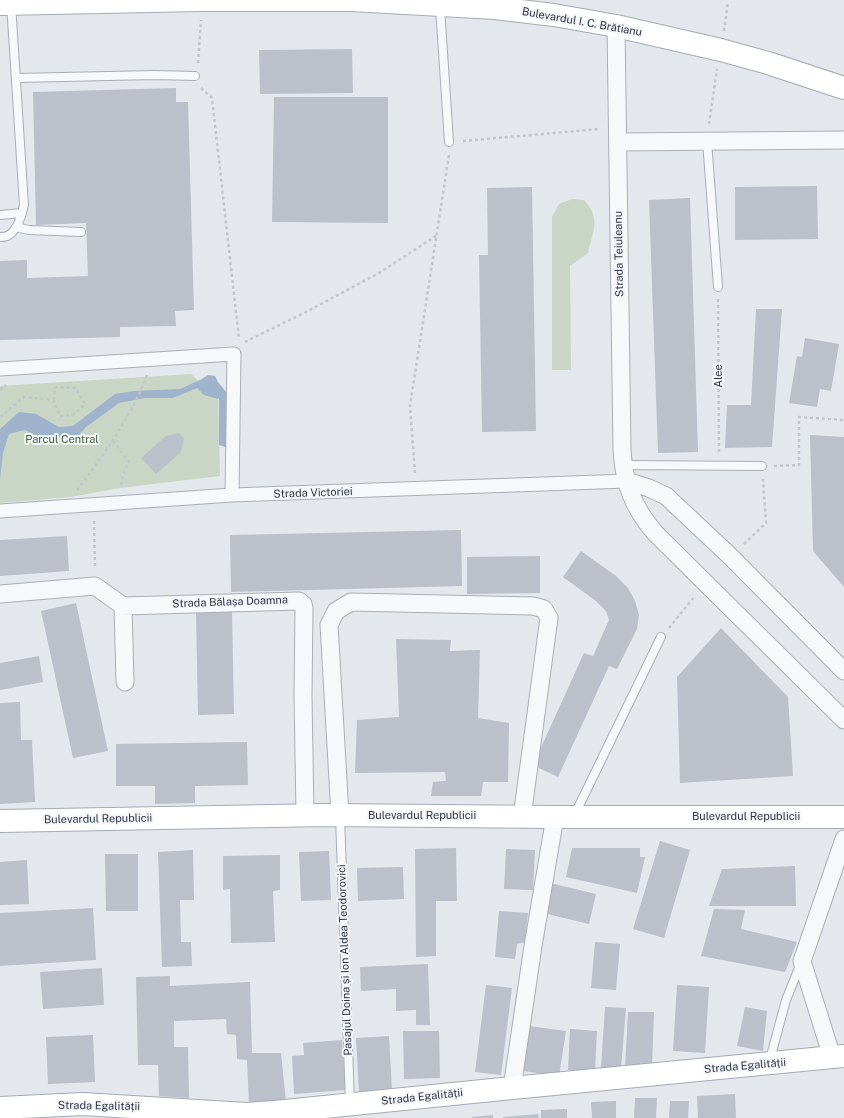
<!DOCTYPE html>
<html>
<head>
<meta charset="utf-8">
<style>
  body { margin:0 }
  canvas { display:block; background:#e4e7ec }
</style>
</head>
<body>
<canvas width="844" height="1118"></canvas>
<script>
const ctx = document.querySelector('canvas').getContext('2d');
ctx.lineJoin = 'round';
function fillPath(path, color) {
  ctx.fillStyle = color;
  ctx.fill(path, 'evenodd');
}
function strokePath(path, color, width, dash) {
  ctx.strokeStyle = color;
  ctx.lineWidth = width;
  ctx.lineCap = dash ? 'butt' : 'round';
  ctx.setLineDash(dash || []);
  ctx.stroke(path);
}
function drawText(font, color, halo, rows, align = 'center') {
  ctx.font = font + ' "Public Sans",sans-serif';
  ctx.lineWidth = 4;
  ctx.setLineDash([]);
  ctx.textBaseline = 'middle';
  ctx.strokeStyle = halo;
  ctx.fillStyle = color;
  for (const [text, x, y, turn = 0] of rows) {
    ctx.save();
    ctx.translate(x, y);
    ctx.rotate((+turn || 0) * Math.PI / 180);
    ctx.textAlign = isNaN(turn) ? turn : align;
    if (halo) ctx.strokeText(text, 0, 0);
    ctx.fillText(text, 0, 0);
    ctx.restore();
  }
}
const green = new Path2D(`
  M572,199L584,200C601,218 593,231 588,253L570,266L571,370H552V217L559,204Z
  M191,374L218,398L220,476L120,488L71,497L0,503V386Z`);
const water = new Path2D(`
  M208,375L215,376L218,382L227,393L228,448L219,445V399L204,395L197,388L173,398H145L119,403L86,427L77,437L52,441L37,436L25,430L9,434L3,453L0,479V429L19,412L36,414L59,427L73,426L115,394L134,391L180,389L202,379Z`);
const building = new Path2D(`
  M352,49L353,93L260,94L259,50Z
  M176,88V102H188L194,310L175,311L176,326L120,327V337L0,340V261L27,260V278L88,276L86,223L36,225L33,92Z
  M274,97H388V223L272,222Z
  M817,186L818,239L735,240V187Z
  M532,187L536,431L482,432L479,255H488L487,188Z
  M690,198L698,452L658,453L649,200Z
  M756,309H782L772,447L725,448L727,405H751Z
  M805,338L839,344L831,391L820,389L817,407L789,403L797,356L802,357Z
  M179,433L184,438L181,452L156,474L141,458L166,436Z
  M810,435L844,437V587L813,551Z
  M461,530L462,586L231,592L230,535Z
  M67,536L69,571L0,576V540Z
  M581,551L616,576L628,588L635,601L639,615L637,629L617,669L609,666L558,777L533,765L584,653L593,656L609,620L606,611L596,601L563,577Z
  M540,556V593L467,594V557Z
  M76,603L108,751L73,758L41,611Z
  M232,612L234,714L198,715L196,613Z
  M721,628L788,697L793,776L680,783L677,677Z
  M396,639L451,640L450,651L480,650L478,718L509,723L508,782H483L481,796H431L433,782L446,781L445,772L355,773L357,720L399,717Z
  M39,656L43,682L0,690V663Z
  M20,702L21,740H32L35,802L0,804V703Z
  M247,742L248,785L195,786V803L155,804V786H116V744Z
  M660,841L690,850L664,938L633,929Z
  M456,848L457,901H436V956L416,957L415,849Z
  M572,848H640V857H645L637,893L566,877Z
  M506,849L535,850L533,890L504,889Z
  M193,850L194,900H180L181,942H191L192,966L162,967L158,852Z
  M329,851L331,900L301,901L299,852Z
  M105,854H138V911H106Z
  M280,855V890L273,891L275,942L231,943L230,889L223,890V856Z
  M27,860L29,904L0,905V862Z
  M795,866L796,906H709L722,869Z
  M403,867L404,899L358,901L357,868Z
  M550,883L596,894L589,924L543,913Z
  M93,908L96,960L0,966V913Z
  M714,909L745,910L741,929L797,942L785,972L701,956Z
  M499,911L528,913L525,942L517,944L515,959L495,957Z
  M595,942L620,944L616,990L591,988Z
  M428,964L430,1025H416V1010L396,1011V989L361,991L360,967Z
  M102,968L104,1005L43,1009L40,972Z
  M170,976V986L250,982L252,1053H281L286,1103L249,1105L247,1060L237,1059L236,1035L227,1034L226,1019L174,1021V1047H188L189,1098L159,1096L158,1065H138L136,977Z
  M486,985L512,988L501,1075L475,1072Z
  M677,985L709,987L705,1053L673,1051Z
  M605,1007L626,1008L621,1069L601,1068Z
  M745,1007L767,1011L763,1051L737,1046Z
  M628,1012H654L652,1068L625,1069Z
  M529,1026L566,1031L559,1076L523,1071Z
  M570,1029L597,1031L595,1071L568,1070Z
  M403,1031H439L440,1078L404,1079Z
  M93,1035L95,1082L48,1084L46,1037Z
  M389,1036L392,1091L359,1093L356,1038Z
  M342,1040L346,1090L294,1094L292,1056L304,1055L303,1043Z
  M735,1094L736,1118H698L697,1096Z
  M635,1098H657L656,1118H634Z
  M616,1101V1118H592L591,1102Z
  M670,1101H689L688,1118H669Z
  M567,1109V1118H541V1110Z
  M538,1114L539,1118H503V1117Z
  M493,1115V1118H472V1117Z`);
const path = new Path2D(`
  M724,31L728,2
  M198,63L201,20
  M201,88L212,98L239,339
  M709,124L717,69
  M463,141L599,129
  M718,299L719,452
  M245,342L304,313L379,273L436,236
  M0,390L6,385
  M0,417L24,397L53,400L60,416L72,415L85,405L76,388L56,387L53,400
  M113,441L129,462L123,474L121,487
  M774,466L799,465V417L844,420
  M415,473L410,406L449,155
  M77,490C104,454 131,418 147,375
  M94,521L95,568
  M744,544L766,523L763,479
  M669,628L695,596`);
const service = new Path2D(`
  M440,7L449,142
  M16,78L155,75L195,76
  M707,141L718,287
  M0,215L22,213
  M16,227L29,230L81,232
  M0,237C2,237 5,237 7,236C17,232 22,214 24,205L11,4
  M623,465L762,466
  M575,814L661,637
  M340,816L350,1104
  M769,1063L786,1000L801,963`);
const pedestrian = new Path2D(`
  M0,369L234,354L232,495
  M0,511L232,495L627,481`);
const minor = new Path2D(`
  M616,26L622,450C624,484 633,507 655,533L844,720
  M618,142L844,140
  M627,481L649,488L666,496L731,557L844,671
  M0,594L95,586L123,606L299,601L303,604L304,608L303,696L305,815
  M123,606L125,682
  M340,815L329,625L336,611L351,602L533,606L544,609L549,618L522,817
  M832,1057L802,961L844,839
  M512,1088L533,946L555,817`);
const primary = new Path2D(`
  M0,4L202,0H351L495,8L554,15L616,26L721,50L768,63L844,88
  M0,821L326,815L555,817H844
  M0,1108L83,1104L246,1114L275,1112L512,1088L844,1056`);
const streetNames = [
  ["Bulevardul I. C. Brătianu",582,22,10],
  ["Strada Teiuleanu",619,254,-91],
  ["Alee",719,376,-90],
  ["Strada Victoriei",313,493,-2],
  ["Strada Bălașa Doamna",230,602,-2],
  ["Bulevardul Republicii",422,816],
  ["Bulevardul Republicii",746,817],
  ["Bulevardul Republicii",98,819,-1],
  ["Pasajul Doina și Ion Aldea Teodorovici",345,960,-92],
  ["Strada Egalității",745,1066,-5],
  ["Strada Egalității",422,1097,-6],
  ["Strada Egalității",99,1106,1]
];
const parkNames = [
  ["Parcul Central",62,440]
];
fillPath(green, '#c9d6c5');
fillPath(water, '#9fb4cc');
fillPath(building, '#bbc0ca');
strokePath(service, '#a9aeb7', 10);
strokePath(pedestrian, '#a9aeb7', 15);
strokePath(minor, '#a9aeb7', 19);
strokePath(primary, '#a3abb8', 24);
strokePath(path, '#c2c5cb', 2.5, [3, 3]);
strokePath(service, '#f7f8fa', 8);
strokePath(pedestrian, '#f7f8fa', 13);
strokePath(minor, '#f7f8fa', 17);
strokePath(primary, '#fff', 22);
drawText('11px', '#2b3445', '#f4f6f9', streetNames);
drawText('11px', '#3f6138', '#f4f6f9', parkNames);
</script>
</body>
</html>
